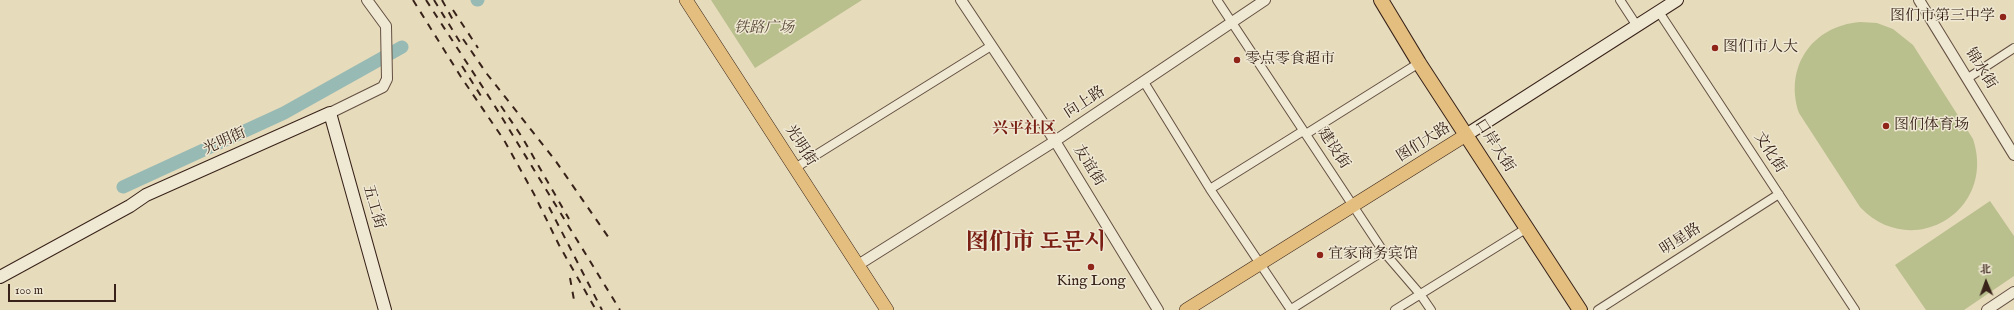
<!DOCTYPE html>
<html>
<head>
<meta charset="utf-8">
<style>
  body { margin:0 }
  #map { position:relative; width:2014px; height:310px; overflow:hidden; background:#e6dbbb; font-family:"IM FELL English","Noto Serif SC",serif }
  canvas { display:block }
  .north { position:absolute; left:1966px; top:262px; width:40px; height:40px; -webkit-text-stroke:3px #efe8d3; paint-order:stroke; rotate:358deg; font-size:11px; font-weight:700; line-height:16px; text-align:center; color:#382219 }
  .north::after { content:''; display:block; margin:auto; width:14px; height:18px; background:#382219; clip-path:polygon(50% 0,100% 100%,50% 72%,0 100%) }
  .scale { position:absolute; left:8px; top:284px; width:108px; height:18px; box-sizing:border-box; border:2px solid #382219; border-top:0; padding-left:5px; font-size:12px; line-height:14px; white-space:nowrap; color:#382219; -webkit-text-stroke:3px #efe8d3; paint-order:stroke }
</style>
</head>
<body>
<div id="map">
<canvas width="2014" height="310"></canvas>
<div class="north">北</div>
<div class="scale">100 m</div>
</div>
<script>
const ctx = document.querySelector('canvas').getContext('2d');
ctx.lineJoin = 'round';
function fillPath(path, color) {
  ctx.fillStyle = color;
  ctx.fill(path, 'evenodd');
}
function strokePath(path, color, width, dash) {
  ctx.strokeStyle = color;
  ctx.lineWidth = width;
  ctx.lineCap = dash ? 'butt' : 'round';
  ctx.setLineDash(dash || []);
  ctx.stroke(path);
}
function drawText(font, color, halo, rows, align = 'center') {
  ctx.font = font + ' "IM FELL English","Noto Serif SC","Noto Serif KR",serif';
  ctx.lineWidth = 3;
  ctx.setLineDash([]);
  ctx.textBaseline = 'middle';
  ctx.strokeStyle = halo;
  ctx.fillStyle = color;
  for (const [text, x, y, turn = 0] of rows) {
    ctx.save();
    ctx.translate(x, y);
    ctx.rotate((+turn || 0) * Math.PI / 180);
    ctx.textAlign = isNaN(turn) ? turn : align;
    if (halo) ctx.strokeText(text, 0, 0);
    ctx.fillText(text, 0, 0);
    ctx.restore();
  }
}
const green = new Path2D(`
  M711,0H862L755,68Z
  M1860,22L1877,23L1893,29L1913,45L1973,139C1997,211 1912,262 1860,207L1799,113C1784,67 1812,26 1860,22Z
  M1990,201L2014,236V276L1964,310H1926L1895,265Z`);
const river = new Path2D(`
  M477,0H478
  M123,187L284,113L402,47`);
const minor = new Path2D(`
  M1217,0L1383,251L1420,294L1431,310
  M1620,0L1637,26
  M1659,12L1855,310
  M1968,78L2014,48
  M1144,82L1210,189L1291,310
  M1306,134L1419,63
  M795,168L991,46
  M1210,189L1303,131
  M1290,310L1383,251
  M1395,310L1527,228
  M1598,310L1779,194`);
const tertiary = new Path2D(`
  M961,0L1055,141L1158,310
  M1919,0L2014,155
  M330,113L383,87L387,79L386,26L367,0
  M858,265L1055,141L1265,0
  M1987,310L2014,292`);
const secondary = new Path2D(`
  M1466,135L1677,0
  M0,277L130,206L146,195L330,113L385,310`);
const primary = new Path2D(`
  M686,0L887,310
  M1186,310L1466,135`);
const trunk = new Path2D(`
  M1381,0L1419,63L1580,310`);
const rail = new Path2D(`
  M413,0L461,77L504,140L534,194L559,245L596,310
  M426,0L493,103L620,310
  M434,0L463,47
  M442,0L453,20
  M453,10L478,48
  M463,39L487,74L555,160L611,241
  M462,66L481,96
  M501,106L522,137L569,219
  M549,207L602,310
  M570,278L574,300`);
const markers = [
  [2003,17,4,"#8f2418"],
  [1715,48,4,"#8f2418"],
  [1237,60,4,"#8f2418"],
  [1886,126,4,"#8f2418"],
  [1320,255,4,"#8f2418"],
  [1091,267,4,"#8f2418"]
];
const poiNames = [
  ["图们市第三中学",1995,17,"right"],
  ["图们市人大",1723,48],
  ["零点零食超市",1245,60],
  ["图们体育场",1894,126],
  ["宜家商务宾馆",1328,255],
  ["King Long",1091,282,"center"]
];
const parkNames = [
  ["铁路广场",764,29]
];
const streetNames = [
  ["锦水街",1980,69,58],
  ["向上路",1085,103,-33],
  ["光明街",225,142,-24],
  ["图们大路",1424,143,-32],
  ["光明街",800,146,57],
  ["口岸大街",1494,146,57],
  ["建设街",1333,149,56],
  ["文化街",1769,153,57],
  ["友谊街",1088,166,58],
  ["五工街",373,207,74],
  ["明星路",1681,240,-33]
];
const neighbourhoodNames = [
  ["兴平社区",1024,130]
];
const townNames = [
  ["图们市 도문시",1036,244]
];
fillPath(green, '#b9bf8d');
strokePath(river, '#97bab4', 13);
strokePath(minor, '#645042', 10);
strokePath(tertiary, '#645042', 12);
strokePath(secondary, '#382219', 14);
strokePath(primary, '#382219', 14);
strokePath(trunk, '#382219', 16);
strokePath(minor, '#efe8d3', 8);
strokePath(tertiary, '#efe8d3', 10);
strokePath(secondary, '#efe8d3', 12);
strokePath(primary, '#e3be7e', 13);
strokePath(trunk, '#e3be7e', 14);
strokePath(rail, '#382219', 2, [7, 7]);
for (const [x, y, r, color] of markers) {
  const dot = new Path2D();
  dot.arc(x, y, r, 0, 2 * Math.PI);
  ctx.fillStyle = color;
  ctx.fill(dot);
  strokePath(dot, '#efe8d3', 1.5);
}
drawText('15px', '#382219', '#efe8d3', poiNames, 'left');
drawText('italic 15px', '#584936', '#efe8d3', parkNames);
drawText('15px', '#382219', '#efe8d3', streetNames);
drawText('bold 16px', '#7a1f14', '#efe8d3', neighbourhoodNames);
drawText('bold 23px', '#7a1f14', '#efe8d3', townNames);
</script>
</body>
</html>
